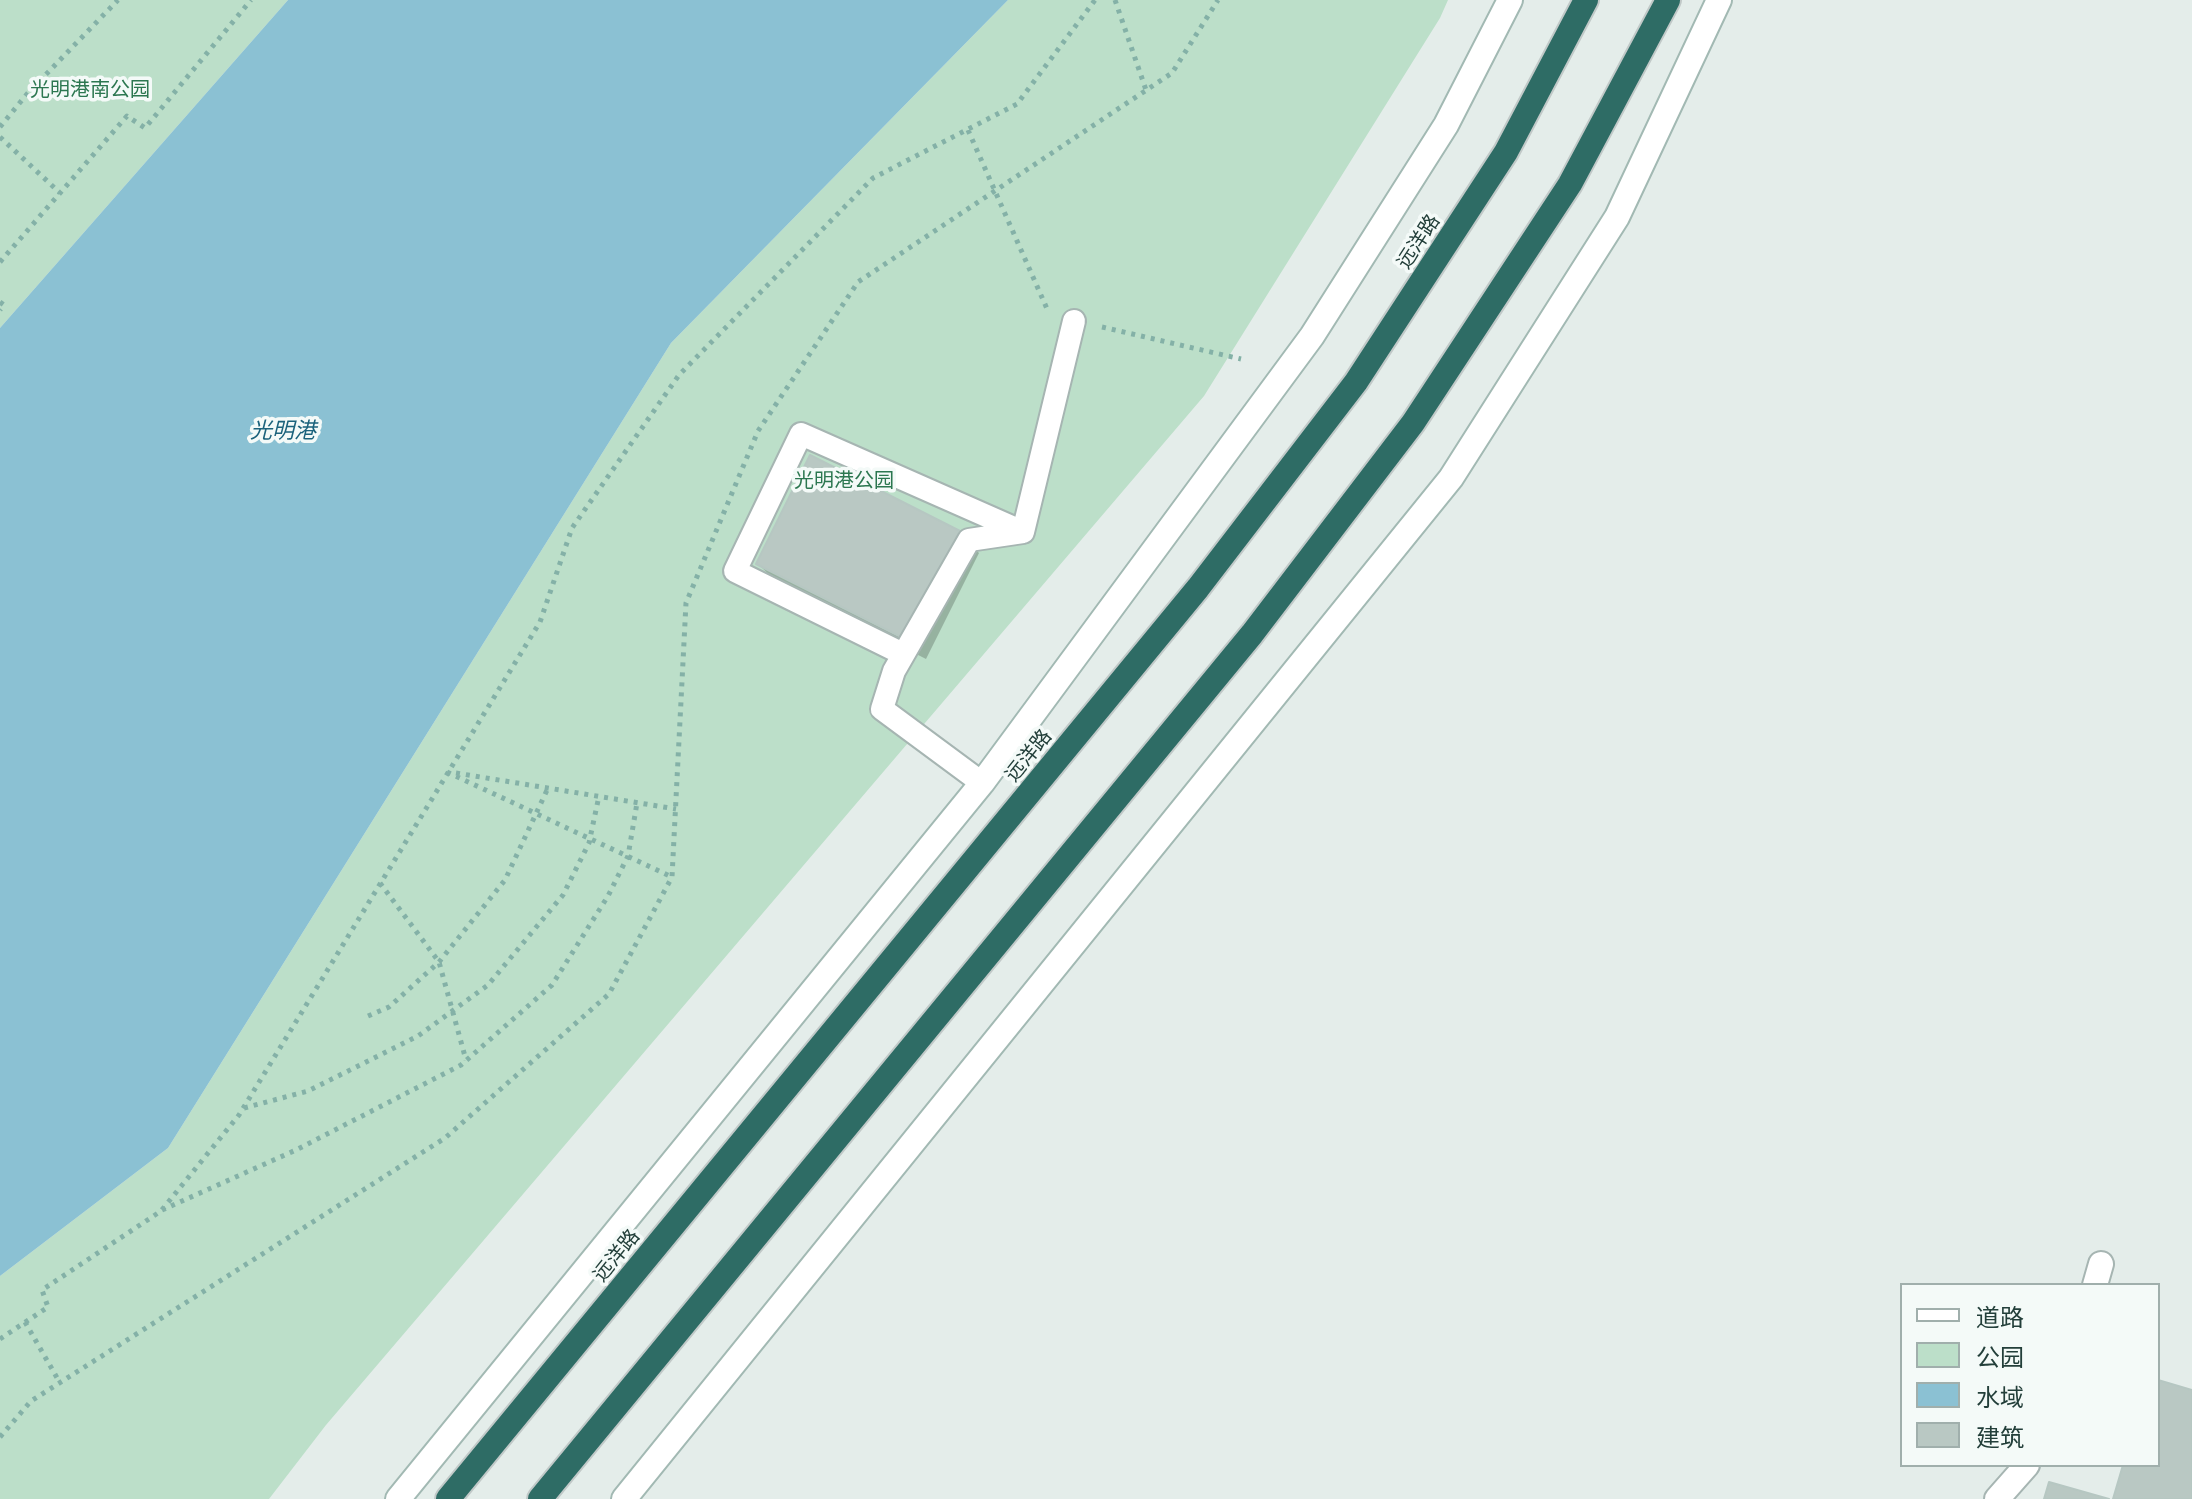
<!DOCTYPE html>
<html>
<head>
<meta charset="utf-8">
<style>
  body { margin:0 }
  #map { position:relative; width:2192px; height:1499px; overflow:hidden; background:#e4edea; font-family:"Open Sans","Noto Sans SC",sans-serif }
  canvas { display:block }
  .legend { position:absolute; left:1900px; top:1283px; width:260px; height:184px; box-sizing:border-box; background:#f4faf8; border:2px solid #a0afac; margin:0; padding:10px 14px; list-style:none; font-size:24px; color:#233f3a }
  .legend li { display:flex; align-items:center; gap:16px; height:40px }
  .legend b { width:40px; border:2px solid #a0afac }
</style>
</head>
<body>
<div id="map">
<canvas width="2192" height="1499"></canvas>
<ul class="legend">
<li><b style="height:10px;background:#fff"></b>道路</li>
<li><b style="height:22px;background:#bcdfc9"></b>公园</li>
<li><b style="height:22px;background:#8bc1d3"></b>水域</li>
<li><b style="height:22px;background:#b9c8c3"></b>建筑</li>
</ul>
</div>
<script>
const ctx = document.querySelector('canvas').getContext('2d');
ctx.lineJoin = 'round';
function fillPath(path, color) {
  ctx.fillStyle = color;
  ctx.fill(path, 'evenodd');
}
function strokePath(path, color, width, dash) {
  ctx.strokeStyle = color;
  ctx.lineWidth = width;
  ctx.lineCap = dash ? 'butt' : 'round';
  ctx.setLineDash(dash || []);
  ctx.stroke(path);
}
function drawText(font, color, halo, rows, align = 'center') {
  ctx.font = font + ' "Open Sans","Noto Sans SC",sans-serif';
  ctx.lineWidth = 7;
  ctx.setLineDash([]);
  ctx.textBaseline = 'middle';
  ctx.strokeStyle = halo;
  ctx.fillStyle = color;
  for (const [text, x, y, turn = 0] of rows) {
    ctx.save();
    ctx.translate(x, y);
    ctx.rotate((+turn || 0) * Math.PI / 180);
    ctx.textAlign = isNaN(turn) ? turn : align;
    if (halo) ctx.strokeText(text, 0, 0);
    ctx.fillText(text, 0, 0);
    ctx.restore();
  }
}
const green = new Path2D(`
  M0,0H288L0,328Z
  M1008,0H1448L1440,18L1204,396L326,1425L269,1499H0V1276L168,1148L671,343Z`);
const water = new Path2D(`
  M288,0H1008L671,343L168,1148L0,1276V328Z`);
const shadow = new Path2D(`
  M958,532L979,553L926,659L779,584L758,564Z`);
const building = new Path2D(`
  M810,455L960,531L905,639L756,564Z
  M2158,1380L2192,1390V1499H2113L2123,1465H2158Z
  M2049,1482L2109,1499H2044Z`);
const path = new Path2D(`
  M1115,0L1146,90
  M0,127L27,94L118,0
  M968,130L1048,311
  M0,137L60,193
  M0,262L127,116L145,128L251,0
  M0,302L4,305L0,310
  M1102,327L1241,359
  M447,772L672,877
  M456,773L676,809
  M380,883L439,962L466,1060
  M368,1016L389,1007L439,962L505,880L548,788
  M244,1108L308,1091L418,1036L488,985L563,895L589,843L599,796
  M162,1210L296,1150L461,1065L552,985L608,896L628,856L637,803
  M25,1322L60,1383
  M0,1339L48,1307L42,1290L161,1211L239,1115L540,622L572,528L679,375L873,178L1017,104L1095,0
  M0,1437L31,1401L445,1138L609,994L672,877L686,603L758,431L858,282L1172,73L1218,0`);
const lane = new Path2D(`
  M903,654L735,571L801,434L1023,532
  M982,783L882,709L894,671L969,540L1023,532L1074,321`);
const street = new Path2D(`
  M2095,1285L2101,1264
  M1997,1499L2027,1465`);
const secondary = new Path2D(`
  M398,1499L982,783L1312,336L1446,125L1510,0
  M624,1499L1451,478L1617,217L1719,0`);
const highway = new Path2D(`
  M448,1499L1198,588L1356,382L1506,152L1586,0
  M540,1499L1252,634L1413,423L1570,184L1668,0`);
const parkNames = [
  ["光明港南公园",90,90],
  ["光明港公园",844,481]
];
const streetNames = [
  ["远洋路",1419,242,-57],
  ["远洋路",1029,756,-51],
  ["远洋路",617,1256,-51]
];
const waterNames = [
  ["光明港",283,432]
];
fillPath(green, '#bcdfc9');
fillPath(water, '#8bc1d3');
fillPath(shadow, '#0003');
fillPath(building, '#b9c8c3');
strokePath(building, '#b6c7c2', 2);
strokePath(lane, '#a6b5b2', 26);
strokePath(street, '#a6b5b2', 28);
strokePath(secondary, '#a2b9b3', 28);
strokePath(highway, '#c1c9c8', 28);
strokePath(path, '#84b1a7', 5, [4, 6]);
strokePath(lane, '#fff', 22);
strokePath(street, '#fff', 24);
strokePath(secondary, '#fff', 24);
strokePath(highway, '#2e6c65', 24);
drawText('20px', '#2c7750', '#f4faf8', parkNames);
drawText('20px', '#233f3a', '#f4faf8', streetNames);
drawText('italic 22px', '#1c637c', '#f4faf8', waterNames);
</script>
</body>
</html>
